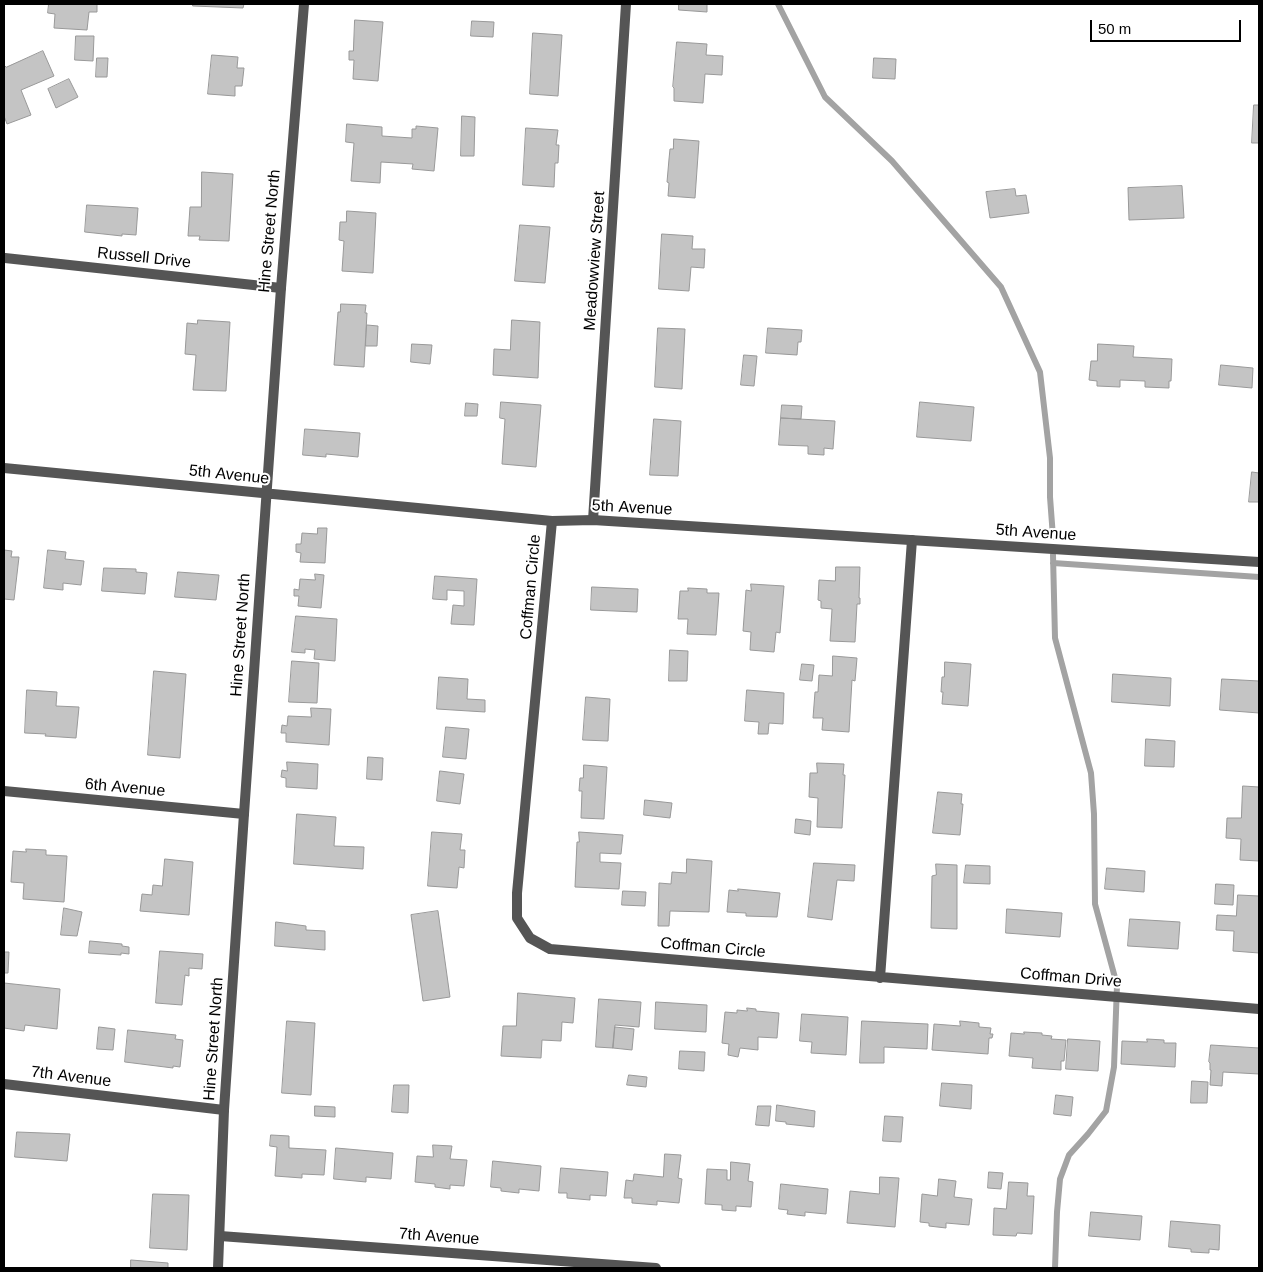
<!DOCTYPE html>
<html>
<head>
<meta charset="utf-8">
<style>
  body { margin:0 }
  #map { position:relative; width:1263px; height:1272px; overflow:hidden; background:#fff; font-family:Arial,sans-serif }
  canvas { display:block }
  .frame { position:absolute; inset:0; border:5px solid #000; pointer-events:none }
  .scale { position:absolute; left:1090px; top:20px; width:151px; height:22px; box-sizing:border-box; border:2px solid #000; border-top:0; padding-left:6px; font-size:15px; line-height:18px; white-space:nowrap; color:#000; -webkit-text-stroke:4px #fff; paint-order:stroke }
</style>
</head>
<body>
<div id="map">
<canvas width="1263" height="1272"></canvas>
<div class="frame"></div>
<div class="scale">50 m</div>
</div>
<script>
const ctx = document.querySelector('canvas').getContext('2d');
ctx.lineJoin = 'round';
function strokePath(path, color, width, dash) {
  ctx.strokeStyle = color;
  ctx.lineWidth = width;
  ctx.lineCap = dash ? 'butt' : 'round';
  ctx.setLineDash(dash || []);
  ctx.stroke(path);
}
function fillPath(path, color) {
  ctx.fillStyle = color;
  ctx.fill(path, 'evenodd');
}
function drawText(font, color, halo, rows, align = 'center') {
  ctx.font = font + ' Arial,sans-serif';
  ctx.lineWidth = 4;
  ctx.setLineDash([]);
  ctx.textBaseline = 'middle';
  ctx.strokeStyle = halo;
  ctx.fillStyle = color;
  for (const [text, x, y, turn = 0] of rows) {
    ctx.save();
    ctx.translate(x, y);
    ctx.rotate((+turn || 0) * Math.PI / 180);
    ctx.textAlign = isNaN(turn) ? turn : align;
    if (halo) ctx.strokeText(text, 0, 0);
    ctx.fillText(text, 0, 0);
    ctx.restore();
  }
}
const stream = new Path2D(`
  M778,4L825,97L892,161L1001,287L1040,372L1050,458V497L1053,537
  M1053,555L1055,638L1091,773L1094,814L1095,904L1117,985L1114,1067L1106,1111L1088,1134L1069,1155L1060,1179L1057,1212L1055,1268
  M1053,563L1259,577`);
const building = new Path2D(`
  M49,4H97V12H89L87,30L54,28L55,14L48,13Z
  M193,4H244L243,8L193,6Z
  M679,4H707V12L679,10Z
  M355,20L383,22L378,81L353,79L354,60H349V51H353Z
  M472,21L494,22L493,37L471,36Z
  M533,33L562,35L558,96L530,94Z
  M76,36H94L93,61L75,60Z
  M677,42L707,44L706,55L723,56L722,75L705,74L703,103L674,101V88L673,87Z
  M43,51L54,76L21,90L31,115L7,124L4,116V65L6,67Z
  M212,55L238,57L237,68H244L242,86H235V96L208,94Z
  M97,58H108L107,77H96Z
  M874,58L896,59L895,79L873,78Z
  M69,79L78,97L56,108L48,89Z
  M1254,105H1259V143H1252Z
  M462,116L475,117L474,156H461Z
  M347,124L382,127V136L412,138V129H416V126L438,128L434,171L412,169L413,164L381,162L380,183L351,181L354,143L346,142Z
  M526,128L558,130L556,145H559L558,163H555L554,187L523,185Z
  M674,139L699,141L695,198L668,196L669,183L667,182L669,159L670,149H673Z
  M202,172L233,174L229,241L199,240L200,236H188L190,207H201Z
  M1182,186L1184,218L1129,220L1128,188Z
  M1015,189L1016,196L1026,195L1029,213L990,218L986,192Z
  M87,205L138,208L136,235L122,234V236L85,232Z
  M347,211L376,213L373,273L342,271L344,241L339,240L340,222H346Z
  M520,225L550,227L545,283L515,281Z
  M662,234L693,236L692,249H705L704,268L691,267L689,291L659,289Z
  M341,304L366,305L365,313H367L364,367L334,365L338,312H340Z
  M198,320L230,322L226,391L193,390L196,355L185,354L187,323L197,324Z
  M512,320L540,322L538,378L493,375L494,349L510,350Z
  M367,325L378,326L377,346H366Z
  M658,328L685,329L682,389L655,387Z
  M768,328L802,330L801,342H798L797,355L766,353Z
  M412,344L432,345L430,364L411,362Z
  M1098,344L1134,346L1133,357L1172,359L1171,381H1169V388L1145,387V381L1120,380V387L1097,386V381L1089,380L1091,361H1097Z
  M744,355L757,356L754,386L741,385Z
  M1221,365L1253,368L1252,388L1219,385Z
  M501,402L541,405L536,467L502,464L505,419L500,418Z
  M920,402L974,407L971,441L917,437Z
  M466,403L478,404L477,416H465Z
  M782,405L802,406L801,419L781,418Z
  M781,418L835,421L833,449L824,448V455L808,454V446L779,445Z
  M654,419L681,421L678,476L650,475Z
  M305,429L360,433L358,457L326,454V457L303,455Z
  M1252,472L1259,473V502H1249Z
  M318,528H327L325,563L300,562L301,553L296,552V544H301L302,533L317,534Z
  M4,550L12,551L11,557H19L14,600L4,599Z
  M48,550L66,552L65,559L84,561L81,585L63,583V590L44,588Z
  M836,567H860L859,598H860V604H857L855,642L830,641L832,609L821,608V601L818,600L819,580L835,581Z
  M104,568L136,569V572L147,573L145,594L102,591Z
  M178,572L219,575L216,600L175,597Z
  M315,574L324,575L321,608L298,606L299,596H294V589L299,590L300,579L315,580Z
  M435,576L477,579L474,625L451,624L453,605L464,606V591L447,590V600L433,599Z
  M751,584L784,586L780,633L776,632L774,652L750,650L751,632L743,631L746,590L751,591Z
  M592,587L638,589L637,612L591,610Z
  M688,588L707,589V593H719L716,635L687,634L688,619H678L680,591H688Z
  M296,616L337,619L335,661L314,659L315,650L305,649V653L292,652Z
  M670,650L688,651L687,681H669Z
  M833,656L857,658L855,681L852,680L849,732L822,730L823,718H813L815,692H818L819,675L832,676Z
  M292,661L319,663L317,703L289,702Z
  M945,662L971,664L968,706L942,704L943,692H941L942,677H944Z
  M802,664L814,665L812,681L800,680Z
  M154,671L186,674L180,758L148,755Z
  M1113,674L1171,678L1170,706L1112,702Z
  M439,677L468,679L467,699L485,700V712L437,709Z
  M1222,679L1259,681V713L1220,710Z
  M27,690L57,692L56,706L79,707L76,738L45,736L46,734L25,733Z
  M747,690L784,693L783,724L769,723L768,734H758L759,722L745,721Z
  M586,697L610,699L608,741L583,740Z
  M311,708L331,709L329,745L286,742V733H281L282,725L287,726L288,716L311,717Z
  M446,727L469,729L466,759L443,757Z
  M1146,739L1175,741L1174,767L1145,766Z
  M368,757L383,758L382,780L367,779Z
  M287,762L318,764L317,789L286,787V778L281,777L282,770L287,771Z
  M817,763L844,764L843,775H845L842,828L817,827L818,798L809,797L810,773H817Z
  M584,765L607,767L604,819L581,818L582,791H579L580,778H583Z
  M440,771L464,774L460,804L437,801Z
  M1243,786L1259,787V861L1240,860L1241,839L1226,838L1227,818H1241Z
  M938,792L962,794L961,804H963L960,835L933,833Z
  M645,800L672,803L670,818L644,815Z
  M297,814L336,817L334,846L364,847L363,869L294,864Z
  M796,819L811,821L810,835L795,833Z
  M432,832L462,834L460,850H465L464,868L459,867L457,888L428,886Z
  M579,832L623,835L621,854L600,853V862L621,863L619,889L575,887L577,842H579Z
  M26,849L46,850V855L67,856L64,902L23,899L24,883L11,882L13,851L26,852Z
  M165,859L193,862L189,915L140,911L142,894L152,895L153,885L162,886Z
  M687,859L712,861L709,912L670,911L669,926H658L659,883L671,884L672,872L686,873Z
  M814,863L855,865L854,881L837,880L832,920L808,917Z
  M936,864L957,865V929L931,928L932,876L936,875Z
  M966,865L990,866V884L964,883Z
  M1107,868L1145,871L1144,892L1105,889Z
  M1216,884L1234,885L1233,905L1215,904Z
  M738,889L780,893L777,917L746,916V913L727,912L729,890L738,891Z
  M623,891L646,892L645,906L622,905Z
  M1238,895L1259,896V953L1233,951L1234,931L1216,930L1217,915L1236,916Z
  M64,908L82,912L77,936L61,935Z
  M1007,909L1062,913L1060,937L1006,933Z
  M438,911L450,997L423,1001L411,915Z
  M1130,919L1180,922L1178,949L1128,946Z
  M276,922L306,926V930L325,931V950L275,946Z
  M90,941L122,944V946L129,947V954L121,953V955L89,953Z
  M160,951L203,954L202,969L189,968V976L185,975L182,1005L156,1003Z
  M4,952H9L8,973H4Z
  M4,983L60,989L57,1029L25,1025L24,1031L4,1028Z
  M518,993L575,998L573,1023L562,1022L561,1041L542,1040L541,1058L501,1056L503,1026H516Z
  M599,999L641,1002L639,1027L615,1025L613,1048L596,1047Z
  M656,1002L707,1005L706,1032L655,1029Z
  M747,1008L756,1009V1011L779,1013L777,1038L758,1037V1050L740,1048L738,1057L728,1055L729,1044L722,1043L725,1012L737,1013V1010L747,1011Z
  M802,1014L848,1017L846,1055L811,1053L812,1042L800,1041Z
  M287,1021L315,1023L311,1095L282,1093Z
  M862,1021L928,1024L927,1049L884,1047V1063H860Z
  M960,1021L979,1023V1027L991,1028L990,1034H993L992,1038H989L988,1054L932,1050L934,1024L960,1026Z
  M99,1027L115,1029L113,1050L97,1049Z
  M615,1027L634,1029L632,1050L613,1048Z
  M128,1030L176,1035L175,1039L183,1040L180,1067L173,1066V1068L125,1062Z
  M1024,1032L1042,1033V1035L1052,1036L1051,1039L1066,1040L1064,1061H1061V1070L1032,1068L1033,1058L1009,1056L1011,1033L1024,1034Z
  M1068,1039L1100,1041L1098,1071L1066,1069Z
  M1147,1039L1164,1040V1043H1176L1175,1067L1121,1064L1122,1041L1147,1042Z
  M1211,1045L1259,1048V1074L1223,1072L1222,1086L1210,1085L1211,1070H1210V1063L1209,1062Z
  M680,1051L705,1052L704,1071L679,1069Z
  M629,1075L647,1077L646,1087L627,1085Z
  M1192,1081L1208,1082L1207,1103H1191Z
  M942,1083L972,1085L971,1109L940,1106Z
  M394,1085H409L408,1113L392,1112Z
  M1056,1095L1073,1097L1071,1116L1054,1114Z
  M777,1105L815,1111L814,1127L786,1124V1122L776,1121Z
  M315,1106L335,1107V1117L315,1116Z
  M758,1106H771L769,1126L756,1125Z
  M885,1116L903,1117L901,1142L883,1141Z
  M17,1132L70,1134L67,1161L15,1157Z
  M271,1135L289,1136V1148L326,1150L324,1175L302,1174V1178L275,1176L277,1147L270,1146Z
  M433,1145L452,1146L450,1159L467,1160L464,1186L450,1185V1189L435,1187V1184L415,1182L417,1156L433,1157Z
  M336,1148L393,1153L391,1179L366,1177V1182L334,1179Z
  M665,1154L681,1155L678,1178L682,1179L679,1203L657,1201V1205L632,1203V1198H624L626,1180L633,1181L634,1174L663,1177Z
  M493,1161L541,1166L539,1191L519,1189V1193L501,1191V1188L491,1187Z
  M731,1162L750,1164L748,1181L753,1182L751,1207L736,1206V1211L722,1210V1205L705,1204L707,1169L727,1170V1180H730Z
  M561,1168L608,1172L606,1196L590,1195V1200L567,1198V1193H559Z
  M989,1172L1003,1173L1001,1189L988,1188Z
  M880,1177L899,1178L895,1227L847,1223L850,1191L879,1194Z
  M939,1179L956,1181L954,1197L972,1199L969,1225L946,1223V1228L929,1226V1223L920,1222L922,1194L937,1196Z
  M1009,1182L1028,1183L1027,1196H1034L1032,1234L1017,1233L1016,1236L993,1235L994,1208L1006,1209Z
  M781,1184L828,1189L826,1214L805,1212V1216L787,1214L788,1210L779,1209Z
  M153,1194L189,1195L187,1250L150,1248Z
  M1091,1212L1142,1216L1140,1240L1089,1236Z
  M1171,1221L1220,1225L1219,1250L1209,1249V1253L1191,1252V1249L1169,1247Z
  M131,1260L168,1263V1268H131Z`);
const minor = new Path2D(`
  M5,258L281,288
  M593,520L626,4
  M552,521L517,893V918L530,938L550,949L1259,1009
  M4,791L244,814
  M880,978L912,540
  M4,1084L224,1110
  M220,1236L656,1268`);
const tertiary = new Path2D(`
  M4,468L552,521L593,520L1259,562
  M218,1268L224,1110L244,814L281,288L304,4`);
const streetNames = [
  ["Hine Street North",270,231,-85],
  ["Russell Drive",144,258,6],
  ["Meadowview Street",595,261,-86],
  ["5th Avenue",229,475,6],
  ["5th Avenue",632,508,3],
  ["5th Avenue",1036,533,4],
  ["Coffman Circle",531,587,-85],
  ["Hine Street North",241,635,-86],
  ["6th Avenue",125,788,5],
  ["Coffman Circle",713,948,5],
  ["Coffman Drive",1071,978,5],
  ["Hine Street North",214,1039,-86],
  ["7th Avenue",71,1077,7],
  ["7th Avenue",439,1237,4]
];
strokePath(stream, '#a3a3a3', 6);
fillPath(building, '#c4c4c4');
strokePath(building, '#999', 1);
strokePath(minor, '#555', 10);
strokePath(tertiary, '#555', 10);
drawText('16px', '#000', '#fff', streetNames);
</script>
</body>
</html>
